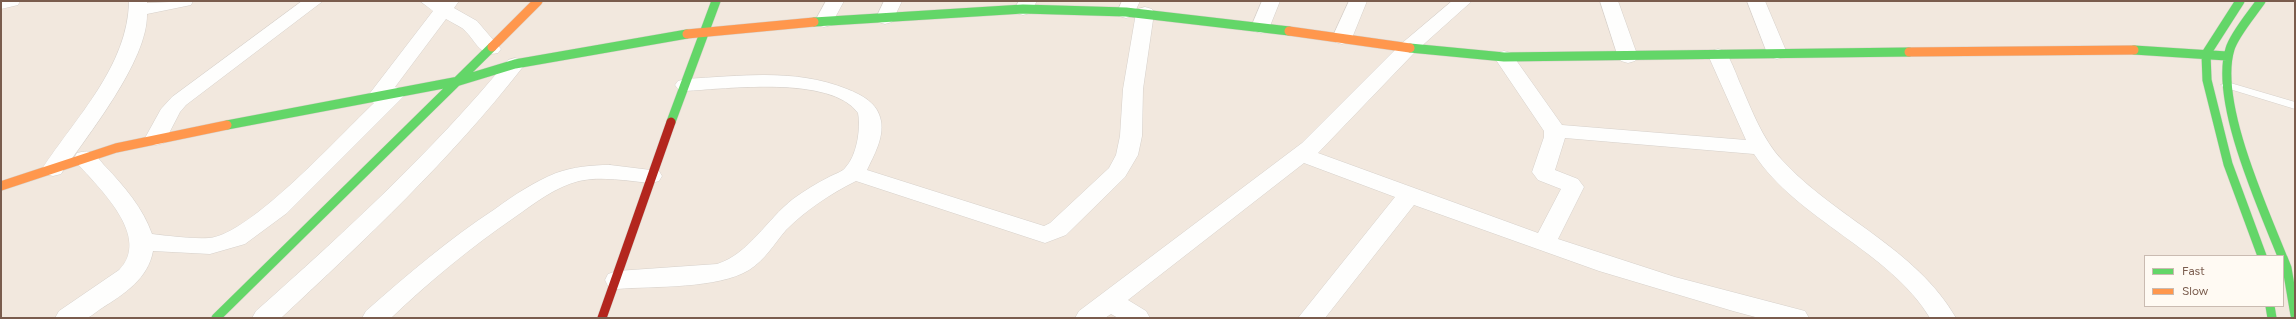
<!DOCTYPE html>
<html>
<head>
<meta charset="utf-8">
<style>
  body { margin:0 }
  #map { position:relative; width:2296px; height:319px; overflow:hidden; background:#f9f5f0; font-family:Figtree,sans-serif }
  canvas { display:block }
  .frame { position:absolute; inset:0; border:2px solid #7a5c4d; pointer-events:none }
  .legend { position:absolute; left:2144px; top:255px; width:140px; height:52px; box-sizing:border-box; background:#fffaf3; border:1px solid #cabbb1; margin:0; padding:5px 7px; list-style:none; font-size:12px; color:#7a5c4d }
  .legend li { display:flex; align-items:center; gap:8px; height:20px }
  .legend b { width:20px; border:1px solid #cabbb1 }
</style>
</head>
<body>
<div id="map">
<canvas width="2296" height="319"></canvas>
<div class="frame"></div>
<ul class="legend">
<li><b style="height:5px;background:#63d668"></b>Fast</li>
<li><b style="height:5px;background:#ff974d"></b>Slow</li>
</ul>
</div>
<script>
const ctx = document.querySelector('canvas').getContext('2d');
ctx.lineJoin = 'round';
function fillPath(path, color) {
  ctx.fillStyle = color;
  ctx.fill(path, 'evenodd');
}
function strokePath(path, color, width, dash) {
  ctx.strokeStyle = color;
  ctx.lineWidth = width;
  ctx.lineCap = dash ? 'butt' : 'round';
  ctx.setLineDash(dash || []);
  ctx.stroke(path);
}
const residential = new Path2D(`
  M1,1H2295V318H1ZM2145,256H2283V306H2145Z`);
const lane = new Path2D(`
  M2227,82L2295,102V109L2223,87L2221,85Z`);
const street = new Path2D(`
  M1,1H20L18,5L1,9Z
  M129,1H147V3L193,1L191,5L147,14C148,61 87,136 61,174L53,176L45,174L42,169C76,117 128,66 129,1Z
  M302,1H323L186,105L180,112L164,143L156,145L148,143L145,138L161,109L172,97Z
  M420,1H459L454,8L477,21L501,49L498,53C479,58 475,38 462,28C457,25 451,22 446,19L395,87L403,89L406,93L403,97L287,213L245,244L210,254L153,251C148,279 124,294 102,308C97,311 91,317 86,318C77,319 65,318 55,318L59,311L119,270C152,237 99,188 77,163L74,158L77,153C82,152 87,150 92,153C97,155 101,162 105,166C124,186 143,208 152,234C170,236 191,239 209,238C250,235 342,133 374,103L370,101L367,97L433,11Z
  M826,1H844L831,25L824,27L817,25L815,21Z
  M884,1H902L892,22L885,24L878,22L876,18Z
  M1019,1H1037L1030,13L1023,15L1016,13L1014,9Z
  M1122,1H1140L1133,16L1126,18L1119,16L1117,12Z
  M1262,1H1280L1268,31L1261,33L1254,31L1251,27Z
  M1349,1H1367L1352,38L1349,42L1342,44L1335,42L1332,38Z
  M1452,1H1472L1415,52L1318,153L1538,233L1561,189L1538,180L1532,172L1544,137V131L1494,57L1497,53L1504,51L1511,53L1562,125L1746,140L1708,55L1711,51L1718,49L1725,51C1731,60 1735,71 1739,81C1751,108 1762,139 1782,160C1835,218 1916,248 1956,318H1930C1890,251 1797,220 1754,154L1565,138L1555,170L1578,179L1584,187L1558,239L1675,277L1805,311L1809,318H1759L1733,311L1599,271L1414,205L1325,318H1298L1395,197L1304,163L1128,300L1146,311L1150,318H1118L1111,314L1105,318H1075L1079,311L1302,143L1401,44Z
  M1600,1H1618L1638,57L1635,61L1628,63L1621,61L1618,57Z
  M1747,1H1765L1787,53L1784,57L1777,59L1770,57L1767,53Z
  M1145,7L1152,9L1154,13L1143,89L1142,136L1138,155L1125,177L1066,235L1045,243L856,181C830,194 806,210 786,230C774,244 765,260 749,270C718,289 654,286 617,289L608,286L605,280L608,274L617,271L717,264C749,254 767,219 793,199C804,191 817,183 829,177C834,174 842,172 845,168C857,156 861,128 858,113C831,75 726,89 685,91L678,89L675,85L678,81L685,79C740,76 795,68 847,89C862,95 878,103 881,121C884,138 874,155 867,170L1044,226L1050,223L1109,168L1116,155L1120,136L1123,89L1136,13L1138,9Z
  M515,58L522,60L525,64L522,68C450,160 366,239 281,318H252L256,311C345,232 432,152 508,60Z
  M610,165L659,171L662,176L659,181L651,183C627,181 602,176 579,181C555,187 535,203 515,217C471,247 430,281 391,318H362L366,311C407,275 449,239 495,209C514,195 534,182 556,173C573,167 591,165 610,165Z`);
const fast = new Path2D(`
  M2240,1L2206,54L2207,80L2228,164L2262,256
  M2261,1C2252,14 2234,35 2230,49C2214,101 2262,206 2282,256
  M814,22L1023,9L1126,12L1289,31
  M1410,48L1504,57L1909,52
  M2134,50L2227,56
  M671,122L716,1
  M227,125L459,81L515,64L687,34
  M2283,258L2287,268L2295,315
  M2270,306L2272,318
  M216,318L492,47`);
const slow = new Path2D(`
  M1289,31L1410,48
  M687,34L814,22
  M492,47L538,1
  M1909,52L2134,50
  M1,186L116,148L227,125`);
const jam = new Path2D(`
  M602,318L671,122`);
fillPath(residential, '#f2e8de');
strokePath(lane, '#d7d1cb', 1);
strokePath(street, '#d7d1cb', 1);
strokePath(fast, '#d9d2cb', 10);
strokePath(slow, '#d9d2cb', 10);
strokePath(jam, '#d9d2cb', 10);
fillPath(lane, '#fefefd');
fillPath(street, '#fefefd');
strokePath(fast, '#63d668', 9);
strokePath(slow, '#ff974d', 9);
strokePath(jam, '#b3261e', 9);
</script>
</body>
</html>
